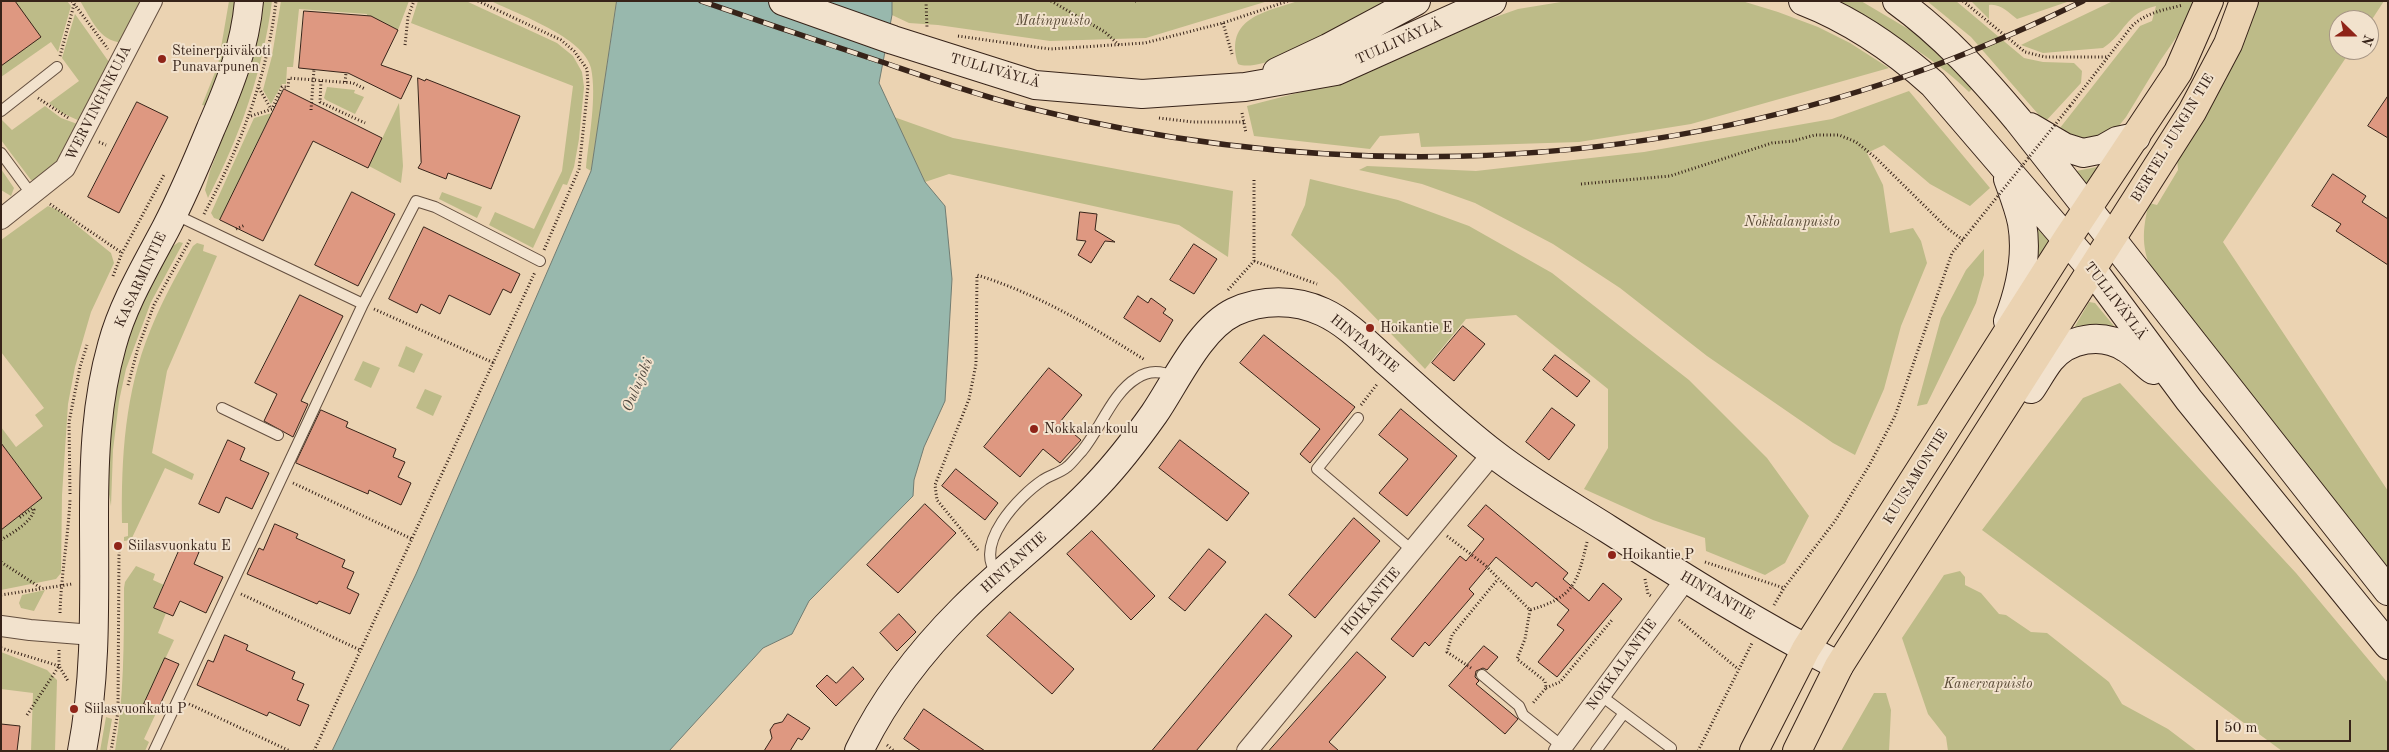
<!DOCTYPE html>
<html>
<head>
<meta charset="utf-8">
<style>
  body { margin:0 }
  #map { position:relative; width:2389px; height:752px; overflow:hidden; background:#ebd3b2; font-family:"Old Standard TT",serif }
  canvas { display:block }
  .frame { position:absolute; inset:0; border:2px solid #372319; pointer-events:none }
  .north { position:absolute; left:2329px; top:10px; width:50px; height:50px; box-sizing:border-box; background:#f2e2cd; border:1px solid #a79685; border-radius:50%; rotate:112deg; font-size:14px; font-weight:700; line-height:20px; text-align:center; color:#372319 }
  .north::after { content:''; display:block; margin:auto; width:18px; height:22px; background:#8f2418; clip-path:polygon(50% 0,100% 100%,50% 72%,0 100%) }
  .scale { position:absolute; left:2216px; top:720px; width:135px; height:22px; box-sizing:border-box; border:2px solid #372319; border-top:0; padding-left:6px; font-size:15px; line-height:18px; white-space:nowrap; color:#372319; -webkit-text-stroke:4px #f2e2cd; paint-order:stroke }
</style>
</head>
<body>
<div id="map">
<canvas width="2389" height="752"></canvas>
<div class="frame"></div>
<div class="north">N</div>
<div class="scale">50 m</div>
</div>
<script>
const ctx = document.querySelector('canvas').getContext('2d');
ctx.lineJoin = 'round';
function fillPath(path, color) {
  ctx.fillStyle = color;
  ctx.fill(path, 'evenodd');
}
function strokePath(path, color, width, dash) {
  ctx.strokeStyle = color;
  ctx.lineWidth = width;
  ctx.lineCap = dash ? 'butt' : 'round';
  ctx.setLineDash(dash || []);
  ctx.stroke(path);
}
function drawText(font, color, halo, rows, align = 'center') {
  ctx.font = font + ' "Old Standard TT",serif';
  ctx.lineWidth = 4;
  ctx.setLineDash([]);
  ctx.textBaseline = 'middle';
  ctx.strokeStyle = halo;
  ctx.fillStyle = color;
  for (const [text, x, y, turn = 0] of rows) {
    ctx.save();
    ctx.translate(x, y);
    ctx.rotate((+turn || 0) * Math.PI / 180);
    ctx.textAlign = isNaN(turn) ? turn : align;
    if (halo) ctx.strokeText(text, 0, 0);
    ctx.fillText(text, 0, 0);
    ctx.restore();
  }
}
const green = new Path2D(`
  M15,1H67L71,6L58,52L51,42L1,77V66Z
  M80,1H144L125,42C101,45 91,18 80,1Z
  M229,1H238L236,20L208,106L202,105L218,65Z
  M260,1H272C263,71 240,136 208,198L205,190L210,171L247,75Z
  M281,1H409L398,30L382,22L363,60L367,14L299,9L293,67H287L286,84H282L271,104L263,90L272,56Z
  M418,1H466L557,43L573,56L582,72L584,87L579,139L574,167L567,185L563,184L533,248L489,225L495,212L534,229L562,171L573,86L411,23Z
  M491,1H617L591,171L586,168C589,137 597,97 591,68C584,37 517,14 491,1Z
  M892,1H1268L1146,38L1050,41L938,25L909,23L892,15Z
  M1298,1H1391C1365,16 1265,76 1238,64C1224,18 1265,12 1298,1Z
  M1567,1H1742L1778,12L1818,27L1850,43L1889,68L1691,124L1579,142L1421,147L1419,133L1380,136L1370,149L1254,136L1247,106L1344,81L1447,34L1518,9Z
  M1834,1H1861L1915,33L1973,88L1969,92C1934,57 1878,24 1834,1Z
  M1927,1H1956L2024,58L2043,62L2074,63L2082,71L2081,83L2045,122L1971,37Z
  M1971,1H2070L2017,19C2009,13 2000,3 1989,5V19Z
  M2113,1H2197L2193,13L2160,61L2126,117L2118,127L2097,142L2056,133L2140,26L2152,21L2156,6C2125,13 2125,34 2103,48L2043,53L2021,45Z
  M2256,1H2384L2369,24V20H2339V50H2351L2223,242L2388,491V572L2154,275C2141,250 2142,230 2149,203L2157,205L2178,170L2177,158Z
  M75,14L109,62V68L82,122L62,113L49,103L79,81L62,58Z
  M327,87L355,90L354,93L364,97L355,114L326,100L324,98Z
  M1909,91L1990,188L1970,206L1930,184L1884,145L1867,153L1883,185L1890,233L1913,228L1921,241L1927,263L1901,326L1884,389L1855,455L1833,443L1707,356L1620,288L1553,244L1475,203L1422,184L1359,170L1367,166L1476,171L1644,152L1832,119Z
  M399,103L403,166L401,183L369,166Z
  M45,106L61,118L80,125L59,165L38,180H31L1,140V119L12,130Z
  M272,113L220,220L214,218L211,213L254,118Z
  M894,117L953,138L1233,191L1228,257L1179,225L949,174L925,182Z
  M2097,167L2100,169L2088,186L2076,171Z
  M1,169L14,188L11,196L1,190Z
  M1310,179L1398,200L1469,226L1552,273L1689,380L1767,458L1809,516L1785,563L1765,575L1706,551L1705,538L1653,520L1584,489L1608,448V389L1516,315L1466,319L1425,369L1338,279L1291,235L1305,205Z
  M442,192L482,207L477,218L439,199Z
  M48,206L58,210L111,253L114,263L91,312L75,367L68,404L62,495L61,573L56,579L1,590V530L42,498L1,443V427L16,447L43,426L35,415L44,408L1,352V240Z
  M2033,223L2051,244L2037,265Z
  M179,242L183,243L151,302L126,369L119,401L113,450L111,506L105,471L109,405L131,323L167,250Z
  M197,243L204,245L203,251L217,256L167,371L152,453L194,474L192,480L165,468L131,540L124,541V537L128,536V523H122C121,458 125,392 150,331C162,301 177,274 193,246Z
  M1984,249V275L1976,303L1927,404L1917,406L1941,318L1966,270Z
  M2089,302L2095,303L2114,326L2112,330L2074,328Z
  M406,346L423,354L414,373L398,366Z
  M363,361L380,368L371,388L354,380Z
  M2120,383L2296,573L2388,683V751H2282L1982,530L2083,398Z
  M425,389L442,396L433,416L416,408Z
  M136,566L155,574L153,580L164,585L154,607L166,613L158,633L174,640L144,704L157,711L144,739L149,742L145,751H115C124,697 124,643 124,588L125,582Z
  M1960,571L1965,577V585L1981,593L1999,614L2006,615L2031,632L2047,633L2109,682L2122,704L2168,729L2197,751H1948L1946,737L1928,714L1902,638L1944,575Z
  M45,590L34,611L21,608L19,603L22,595Z
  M1,652L47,670L57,680L55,751H31L33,693L1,689Z
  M1874,693H1886L1891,710L1889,751H1841Z
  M106,717L112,719L107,748V751H100Z`);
const water = new Path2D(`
  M617,1H892V15L879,83L925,182L945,206L952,279L945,401L924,447L914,480L913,496L809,601L792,634L763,648L669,751H332L416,574L591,171Z`);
const building = new Path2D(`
  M1,1H15L41,37L1,66Z
  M304,11L371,16L398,30L381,65L412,76L401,99L348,73L299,68Z
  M418,78L425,81L426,79L520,116L491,189L448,173L446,179L418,168L421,163Z
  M284,89L382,138L368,168L313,141L263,241L220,220Z
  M2388,96V138L2368,126Z
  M137,102L168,117L119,213L88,197Z
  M2333,174L2366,196L2362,202L2388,219V265L2336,231L2341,224L2312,206Z
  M352,192L395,214L358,286L315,265Z
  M1080,212L1097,214L1095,230L1115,242L1105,241L1091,263L1078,255L1086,241L1077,240Z
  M424,227L520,274L511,293L503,289L490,315L449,295L440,314L421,304L417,313L389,299Z
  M1194,244L1217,259L1194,294L1170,280Z
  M300,295L343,316L301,401L308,404L293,437L264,421L277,394L255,383Z
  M1138,296L1148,303L1151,298L1166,309L1163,313L1173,320L1160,342L1124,318Z
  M1463,326L1485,344L1454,381L1432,363Z
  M1264,335L1355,407L1310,463L1300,454L1320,429L1240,363Z
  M1555,355L1590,381L1577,397L1543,370Z
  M1049,368L1082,395L1060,422L1081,440L1060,463L1043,449L1020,477L984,447Z
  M1552,408L1575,425L1549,460L1526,442Z
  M1401,409L1457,456L1407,516L1379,493L1408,459L1379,435Z
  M321,410L348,422L346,427L396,449L393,457L405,462L398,477L411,483L401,505L369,490L368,494L296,463Z
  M228,440L245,448L240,460L269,473L252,509L226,497L219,513L199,504Z
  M1180,440L1249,493L1227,521L1159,468Z
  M1,443L42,498L1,530Z
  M956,469L998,503L985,520L942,486Z
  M925,504L956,533L898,593L867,565Z
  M1486,505L1568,573L1563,579L1589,601L1603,583L1622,599L1557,677L1538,662L1564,630L1557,625L1569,610L1536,582L1532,587L1496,557L1469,589L1474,594L1429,646L1425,642L1413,657L1391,639L1460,556L1466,561L1484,539L1468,526Z
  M1354,518L1380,541L1315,618L1289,595Z
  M275,524L298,534L296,538L345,560L342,567L354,572L347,588L359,594L350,614L319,601L317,604L247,574L259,548L263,550Z
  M1092,531L1155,596L1131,620L1067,554Z
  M182,544L199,552L194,564L223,577L206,613L180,601L173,616L154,608Z
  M1209,549L1226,562L1185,611L1169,598Z
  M1010,612L1074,669L1052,694L987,636Z
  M899,614L916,632L897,651L880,633Z
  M1266,614L1292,636L1196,751H1152Z
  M225,635L248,645L246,650L295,672L292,679L304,684L297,700L309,705L300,726L269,712L267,716L197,685L208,660L213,662Z
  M1484,646L1498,657L1487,670L1483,668L1476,671L1475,677L1479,681L1476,684L1518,719L1505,734L1449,686Z
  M1357,652L1386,677L1329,742L1339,751H1269Z
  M165,658L179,664L157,711L144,704Z
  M853,667L864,679L836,706L816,686L827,675L836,683Z
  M924,709L985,751H921L904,739Z
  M788,714L810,728L802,740L798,738L790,751H764L772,738L770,730L774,724L782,722Z
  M1,724L20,726L17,751H1Z`);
const path = new Path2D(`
  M72,1L108,49
  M478,1L561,40L574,51L587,69L588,86L579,169L544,250
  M926,1L927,28
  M1051,1L1105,32L1119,45
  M1135,1H1137
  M1963,1L2025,52L2045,57H2107
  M1223,23L1232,54
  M958,36L1050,49L1145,43L1223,23L1288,1
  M405,45L408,17L414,1
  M60,56L75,1
  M321,81L320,102L365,123
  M345,82L346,73
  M259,88L271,109
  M38,98L70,119
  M2070,106L2132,26C2147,12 2164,10 2183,5
  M311,110L314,69
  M1242,113L1246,133
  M251,116L272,109L282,87H288L289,78L353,83L365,89
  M1159,118L1193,122H1244
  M99,142L106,145
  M1581,184L1670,176L1772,143L1793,141L1815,135H1839L1856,142L1876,158L1947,228L1963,240
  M50,204L122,253
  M204,214C240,147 267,78 276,1
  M236,229L245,225
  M1254,261L1317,284
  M113,276L122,253L164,175
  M1228,290L1254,261V178
  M374,309L494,363
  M128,385L138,348L154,305L191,238
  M1361,405L1378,383
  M293,483L412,539
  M70,494L69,422L80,367L87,345
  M1447,536L1485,565L1530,610C1574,597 1577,584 1587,542
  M1,540C12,533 31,523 34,510L33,508L19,518L18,517
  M978,550L937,500L935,485L969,399L976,364L977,275C1038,294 1091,326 1145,360
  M1,562L41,588
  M1705,562L1784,588
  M1645,579L1648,594L1651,596
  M241,594L360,650
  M1,595L72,584
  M1774,605L1784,588L1835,521L1870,464L1895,416L1952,253L1973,227
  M1530,610L1525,639L1517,659L1545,681L1546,688L1533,703
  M60,613C61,576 68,538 70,500
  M1679,620L1738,669
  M1,648L59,666
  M59,650V666L68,681
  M1471,668L1447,652L1452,635L1498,579
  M1546,688L1560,682L1612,620
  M189,704L290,751
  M27,715L59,666
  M887,745L894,751
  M111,751L118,712L119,552
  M314,751L535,272
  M1698,751L1752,643`);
const lane = new Path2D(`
  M1,111L57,67
  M1,153L32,195
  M174,214L363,304
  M222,408L278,435
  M1358,418L1317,469L1413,551
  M997,574C973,544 1019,496 1043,480C1050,475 1060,473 1067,467C1072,463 1077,456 1082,451C1101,428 1112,393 1137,378C1149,370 1162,371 1174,377
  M1482,675L1519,706L1523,715L1562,746
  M1600,695L1671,748L1670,751
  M154,751L363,304L416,201L435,207L540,261
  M1596,751L1624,713`);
const street = new Path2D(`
  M1,219L65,168L152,1
  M1,626L30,630L93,635
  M1247,751L1493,453
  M1559,751L1686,579`);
const secondary = new Path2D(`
  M783,1L893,40L1035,85L1142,94L1245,87L1336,71L1492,1
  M1803,1C1852,20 1894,49 1933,84L2092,269L2189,400L2388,645
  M1897,1C1944,35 1981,76 2018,120L2388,591
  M1277,72L1328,48L1416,1
  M2030,127L2064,147L2083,153L2103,149L2117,141L2136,137
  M2008,179C2013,193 2019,208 2022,223C2028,257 2020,290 2008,321
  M2031,389C2037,380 2043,369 2050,360C2068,338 2102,332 2126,348C2136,354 2144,363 2153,370
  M82,751C97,674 94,594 94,516C94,458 96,402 112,345C123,304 146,266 166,228C183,195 197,162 211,128C229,87 245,47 249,1
  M859,751C884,699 922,650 963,609C1006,566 1055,530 1097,485C1118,463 1137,438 1154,414C1176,382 1199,329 1234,312C1262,299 1295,299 1323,312C1347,323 1366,343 1385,360C1421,391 1456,425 1494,454C1530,482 1570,505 1608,529C1683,577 1759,625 1839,666`);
const highway = new Path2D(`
  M1754,751L1806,649L2067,239L2178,72L2209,1
  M1797,751L1839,666L2192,112L2228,44L2244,1`);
const rail = new Path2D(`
  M701,1C762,22 824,43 885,63C932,79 980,96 1029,108C1310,178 1608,175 1885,83C1953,61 2019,32 2083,1`);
const pathBridge = new Path2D(`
  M1973,227L2070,106`);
const markers = [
  [162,59,5,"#8f2418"],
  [1370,328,5,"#8f2418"],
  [1034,429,5,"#8f2418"],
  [118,546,5,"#8f2418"],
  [1612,555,5,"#8f2418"],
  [74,709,5,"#8f2418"]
];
const parkNames = [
  ["Matinpuisto",1053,21],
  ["Nokkalanpuisto",1792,222],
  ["Kanervapuisto",1988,684]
];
const streetNames = [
  ["TULLIVÄYLÄ",1399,42,-24],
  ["TULLIVÄYLÄ",995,71,16],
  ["WERVINGINKUJA",99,103,-63],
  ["BERTEL JUNGIN TIE",2173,138,-59],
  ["KASARMINTIE",141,280,-65],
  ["TULLIVÄYLÄ",2115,301,53],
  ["HINTANTIE",1364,344,39],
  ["KUUSAMONTIE",1916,477,-58],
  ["HINTANTIE",1014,563,-42],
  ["HINTANTIE",1717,596,30],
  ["HOIKANTIE",1371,602,-50],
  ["NOKKALANTIE",1622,665,-54]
];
const poiNames = [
  ["Steinerpäiväkoti",172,51],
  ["Punavarpunen",172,67],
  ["Hoikantie E",1380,328],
  ["Nokkalan koulu",1044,429],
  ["Siilasvuonkatu E",128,546],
  ["Hoikantie P",1622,555],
  ["Siilasvuonkatu P",84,709]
];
const waterNames = [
  ["Oulujoki",638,385,-67]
];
fillPath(green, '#bdbb88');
fillPath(water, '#98b8ad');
strokePath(water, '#717c72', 1);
fillPath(building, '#de9881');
strokePath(building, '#372319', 1);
strokePath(lane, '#644f3f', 12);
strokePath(street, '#644f3f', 22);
strokePath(secondary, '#372319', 30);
strokePath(highway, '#372319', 30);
strokePath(path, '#372319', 3, [1, 2.5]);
strokePath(lane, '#f2e2cd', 10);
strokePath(street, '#f2e2cd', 20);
strokePath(secondary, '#f2e2cd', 28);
strokePath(highway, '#ebd3b2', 28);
strokePath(rail, '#372319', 5.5);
strokePath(rail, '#f2e2cd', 4, [11]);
strokePath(pathBridge, '#372319', 3, [1, 2.5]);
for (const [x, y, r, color] of markers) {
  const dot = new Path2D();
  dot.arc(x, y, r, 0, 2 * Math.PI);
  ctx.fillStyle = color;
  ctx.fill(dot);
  strokePath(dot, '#f2e2cd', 2);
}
drawText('italic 14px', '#584935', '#f2e2cd', parkNames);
drawText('14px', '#372319', '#f2e2cd', streetNames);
drawText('14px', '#372319', '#f2e2cd', poiNames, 'left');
drawText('italic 15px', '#4f483e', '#f2e2cd', waterNames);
</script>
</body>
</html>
